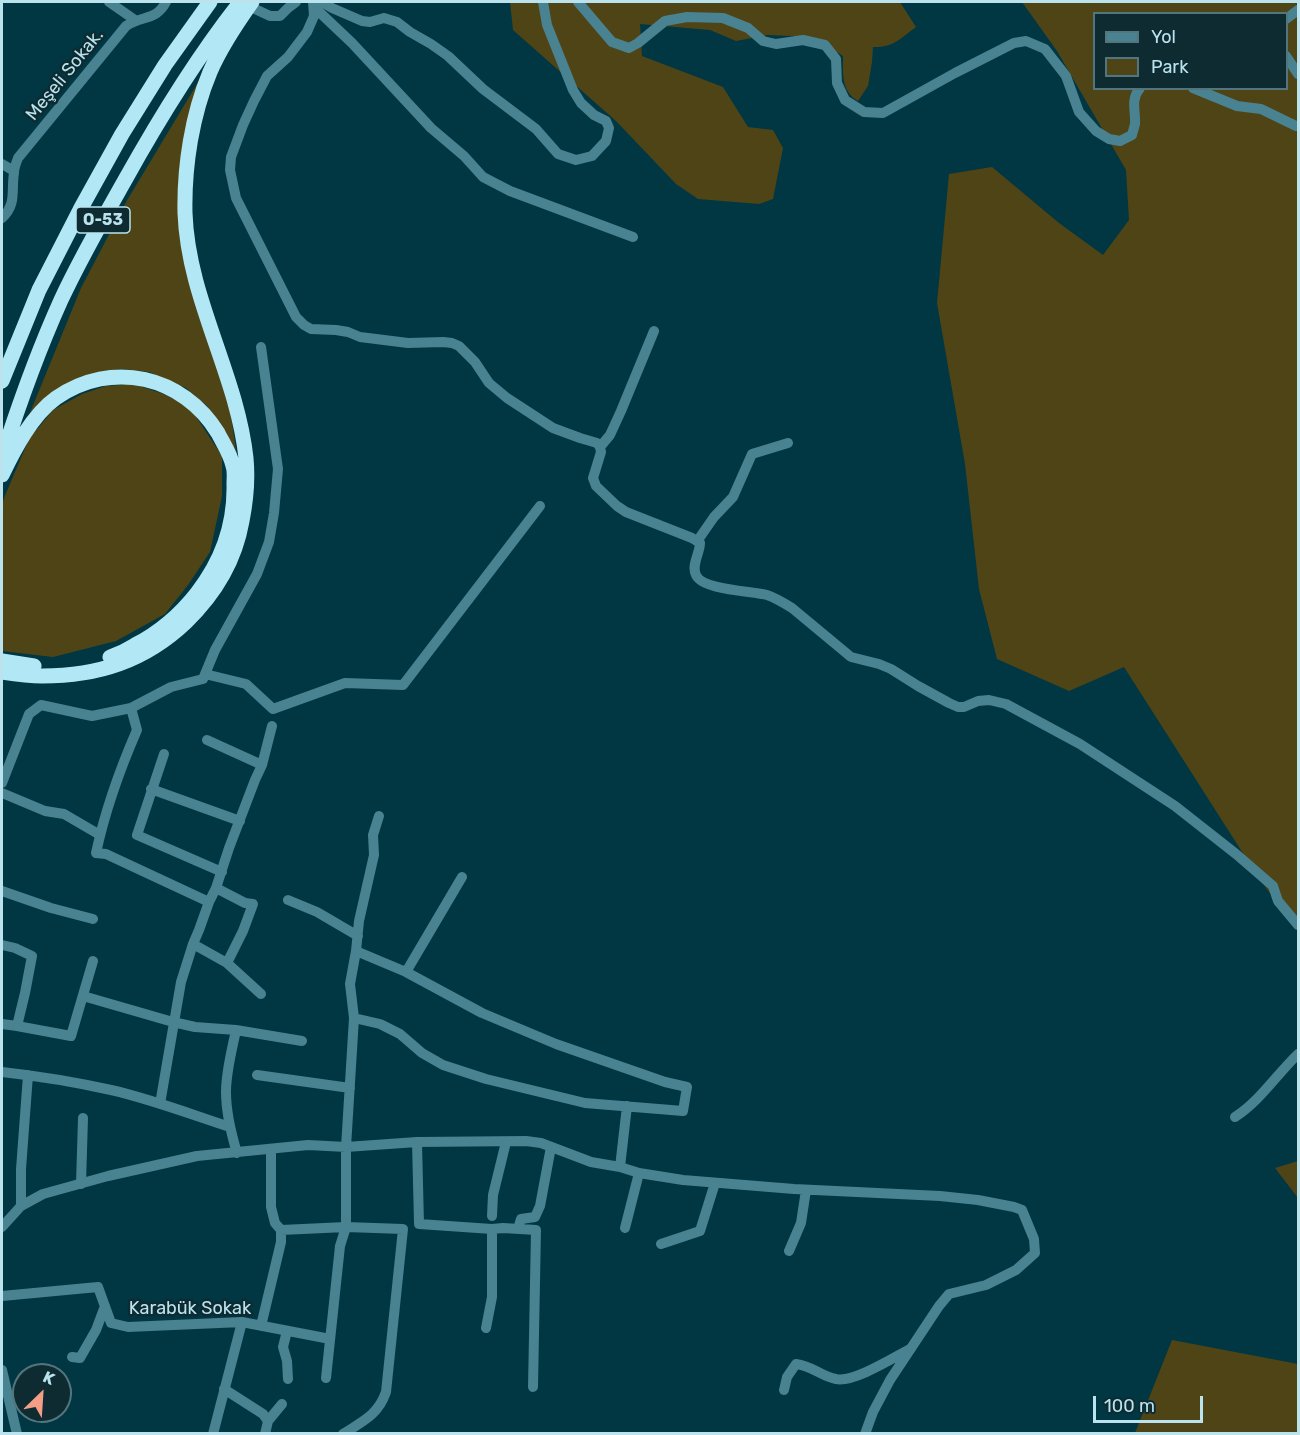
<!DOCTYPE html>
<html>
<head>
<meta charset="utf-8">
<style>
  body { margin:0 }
  #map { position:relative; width:1300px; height:1435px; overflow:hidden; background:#013742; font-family:Rubik,sans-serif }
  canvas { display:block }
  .frame { position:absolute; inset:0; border:3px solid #bae3ee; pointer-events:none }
  .legend { position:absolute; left:1093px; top:12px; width:195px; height:78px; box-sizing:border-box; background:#0e2b32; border:2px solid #53757d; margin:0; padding:8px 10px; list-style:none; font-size:18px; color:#bae3ee }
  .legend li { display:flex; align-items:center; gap:12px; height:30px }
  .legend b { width:30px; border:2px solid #53757d }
  .north { position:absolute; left:12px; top:1363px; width:60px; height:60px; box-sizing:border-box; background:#0e2b32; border:2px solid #53757d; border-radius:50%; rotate:25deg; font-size:16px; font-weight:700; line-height:24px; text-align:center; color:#bae3ee }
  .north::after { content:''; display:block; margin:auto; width:21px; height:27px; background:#f49e87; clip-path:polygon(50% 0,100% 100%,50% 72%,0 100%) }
  .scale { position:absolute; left:1093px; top:1396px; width:110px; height:27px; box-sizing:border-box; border:3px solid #bae3ee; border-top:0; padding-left:8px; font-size:18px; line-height:21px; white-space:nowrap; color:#bae3ee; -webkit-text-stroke:4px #0e2b32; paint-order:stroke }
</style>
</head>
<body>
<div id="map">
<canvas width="1300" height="1435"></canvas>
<div class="frame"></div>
<ul class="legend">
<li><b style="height:8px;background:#498291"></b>Yol</li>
<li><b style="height:16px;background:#4f4416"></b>Park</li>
</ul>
<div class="north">K</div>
<div class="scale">100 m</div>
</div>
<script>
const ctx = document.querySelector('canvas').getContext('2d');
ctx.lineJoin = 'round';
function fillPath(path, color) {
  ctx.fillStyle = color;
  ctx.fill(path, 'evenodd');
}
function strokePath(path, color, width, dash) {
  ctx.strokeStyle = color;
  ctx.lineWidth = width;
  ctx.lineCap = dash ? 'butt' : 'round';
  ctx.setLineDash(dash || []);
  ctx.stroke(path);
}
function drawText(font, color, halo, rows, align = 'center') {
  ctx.font = font + ' Rubik,sans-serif';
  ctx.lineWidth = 5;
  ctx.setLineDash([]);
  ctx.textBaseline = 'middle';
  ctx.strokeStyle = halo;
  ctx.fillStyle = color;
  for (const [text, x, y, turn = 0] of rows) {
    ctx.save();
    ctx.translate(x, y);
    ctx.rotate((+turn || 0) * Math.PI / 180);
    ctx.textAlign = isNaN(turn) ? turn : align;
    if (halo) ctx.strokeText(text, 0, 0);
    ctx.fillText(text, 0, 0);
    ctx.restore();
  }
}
const green = new Path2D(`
  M510,2H900L916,27C901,38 893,48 873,47L872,62L868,86L858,101C841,91 843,74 843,56L813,37L768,35L736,41L710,30L640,24L642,56L723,87L748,127L773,130L783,148L773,199L759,204L698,199L676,184L616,121L513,30Z
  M1022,2H1298V930L1260,880L1124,667L1069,691L997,659L979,589L965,464L937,303L949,174L992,167L1059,223L1103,255L1129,220L1126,170L1057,51ZM1094,14H1286V88H1094Z
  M203,74L181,185L215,360L231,416L240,477L227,434L207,406L186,388L149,372L121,369L95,373L27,420L81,288L126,202Z
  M133,384L161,393L189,406L222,456V496L210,552L188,585L165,614L116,641L53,657L2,651V507L4,498L29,439L53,410L82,394L106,386Z
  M1298,1161V1198L1275,1168Z
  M1172,1340L1298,1364V1433H1135Z`);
const minor = new Path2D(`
  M109,2L135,20
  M313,2L314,16L307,32L288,57L267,76L254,101L243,125L231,157L230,170L236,198L296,317L304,325L311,329L336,330L348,332L360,337L408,343L443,342L452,343L459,346L475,362L489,383L507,398L553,428L580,438L597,443L600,447L601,452L593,478L596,486L617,506L626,512L692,538L700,543C700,553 691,565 696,575C702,590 752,591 767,595C776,598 784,603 792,608L851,657L879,664L891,669L918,686L949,703L958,707H964L978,701L989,700L1006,704L1080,744L1175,806L1236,854L1273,886L1278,901L1298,925
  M322,2L332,8L362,21L370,22L384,18L397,22L410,32L431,44L448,56L483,89L536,129L558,154L576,160L592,156L606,141L609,128L606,121L594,115L581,103L573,90L547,25L543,2
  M578,2L612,42L629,48L638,43L665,21L687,17L723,18L748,28L763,41L776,44L803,40L825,45L836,59L837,83L845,100L864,112L883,113L955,73L1014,43L1026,41L1045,49L1066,76L1079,112L1096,131L1109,139L1120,141L1132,135C1133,131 1134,128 1135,124C1136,111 1130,100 1140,88
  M314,7L352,43L431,128L464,156L483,177L510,191L633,237
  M255,9L270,16H280L288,8L296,2
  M1286,19L1298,10
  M1286,56L1298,74
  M1193,88L1237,106L1261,109L1296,126H1298
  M2,164L14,171
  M2,218C17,204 11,191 14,173C14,168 16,163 18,158L126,26C143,15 156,21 166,2
  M600,447L610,435L621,411L654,331
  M700,543L698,540L714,517L733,497L752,454L788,443
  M205,674L246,684L273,709L345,683L403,685L540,506
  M131,708L137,730C120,769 105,811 96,853L106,854L209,902
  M207,740L262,765
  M164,754L137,835L222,872
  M2,783L29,714L41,705L92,716L131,708L171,687L203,679L215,650L257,574L269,542L274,513L278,469L261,347
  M151,789L240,821
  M2,793L45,811L64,814L100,835
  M216,888L245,903L253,904L243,931L227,963
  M2,891L51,908L93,919
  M288,900L317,912L358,936
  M193,944L227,963L261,994
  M2,945L15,948L32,956L25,993L17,1026
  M406,972L462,877
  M83,996L173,1022L195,1027L236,1030L302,1041
  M354,1018L380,1024L400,1034L422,1053L443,1065L486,1079L585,1103L683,1111L687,1087L665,1082L556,1044L482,1013L406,972L356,951
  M2,1024L17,1026L71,1036L93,961
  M236,1030C232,1050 226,1071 226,1092C226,1113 231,1133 237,1153
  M2,1072C38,1076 75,1082 111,1090C151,1099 190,1114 230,1127
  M257,1075L350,1088
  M160,1104L181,982L193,944L199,930L209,902L216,888L229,848L255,780L262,765L272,726
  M1235,1117C1260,1101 1277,1074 1298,1054
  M417,1142L419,1224L492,1229L503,1228L536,1230L533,1387
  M620,1167L627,1106
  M81,1184L83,1118
  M21,1206V1169L28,1075
  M492,1216L493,1195L506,1142
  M2,1227L21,1206L43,1194L108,1176L197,1156L308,1145L346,1147L417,1142L526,1141L541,1143L591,1162L620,1167L639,1173L683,1180L794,1189L940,1196L978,1200L1014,1207L1022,1210L1034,1239L1035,1253L1016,1270L986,1285L949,1294L939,1306L890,1380L873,1412L865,1434
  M625,1228L639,1173
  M518,1229L521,1219L535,1217L540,1206L551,1147
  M281,1230L346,1227L403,1229L386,1392C378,1415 363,1421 343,1434
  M661,1244L700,1231L715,1183
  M789,1251L801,1223L806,1190
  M2,1296L98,1287L111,1323L128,1327L242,1322L330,1339
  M261,1326L281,1242V1230L275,1223L271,1207V1149
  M486,1328L492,1297V1229
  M287,1331L283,1347L287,1361L288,1379
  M72,1357L80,1358L96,1330L105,1306
  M2,1370L17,1434
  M326,1378L340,1246L346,1227V1147L354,1018L350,984L356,951L359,921L374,855L373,835L379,816
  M224,1389L263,1414L268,1421L265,1434
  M784,1390L787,1377L796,1364C813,1366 820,1376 836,1379C853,1383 893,1358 910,1349
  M268,1421L282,1404
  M213,1434L242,1322`);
const highway = new Path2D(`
  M2,381L39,290L81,208L122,134L165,65L210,2
  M2,457C19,404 38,351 61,300C80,259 103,219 125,180C159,119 195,60 238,5
  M2,475C14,450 32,415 56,398C112,359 183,376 218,433C223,443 231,455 233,466C235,471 234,478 234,484C235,525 222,561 197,593C179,616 160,632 135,645C127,650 119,654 110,657
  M2,661L34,666
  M2,672C15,674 29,676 42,676C98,676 145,661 186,622C215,594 235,561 242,521C246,501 248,479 246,458C237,374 188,299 185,213C184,166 192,115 210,72C221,47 237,23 252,2`);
const shields = [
  [103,220,54]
];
const shieldNames = [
  ["O-53",103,220]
];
const streetNames = [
  ["Meşeli Sokak.",65,75,-51],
  ["Karabük Sokak",190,1309]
];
fillPath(green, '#4f4416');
strokePath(minor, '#498291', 10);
strokePath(highway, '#b2e7f5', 15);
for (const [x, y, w] of shields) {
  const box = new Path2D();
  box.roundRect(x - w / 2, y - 13, w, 26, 4.5);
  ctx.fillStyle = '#0e2b32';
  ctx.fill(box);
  strokePath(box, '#bae3ee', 1.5);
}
drawText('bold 16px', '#bae3ee', null, shieldNames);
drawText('18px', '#bae3ee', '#0e2b32', streetNames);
</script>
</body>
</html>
